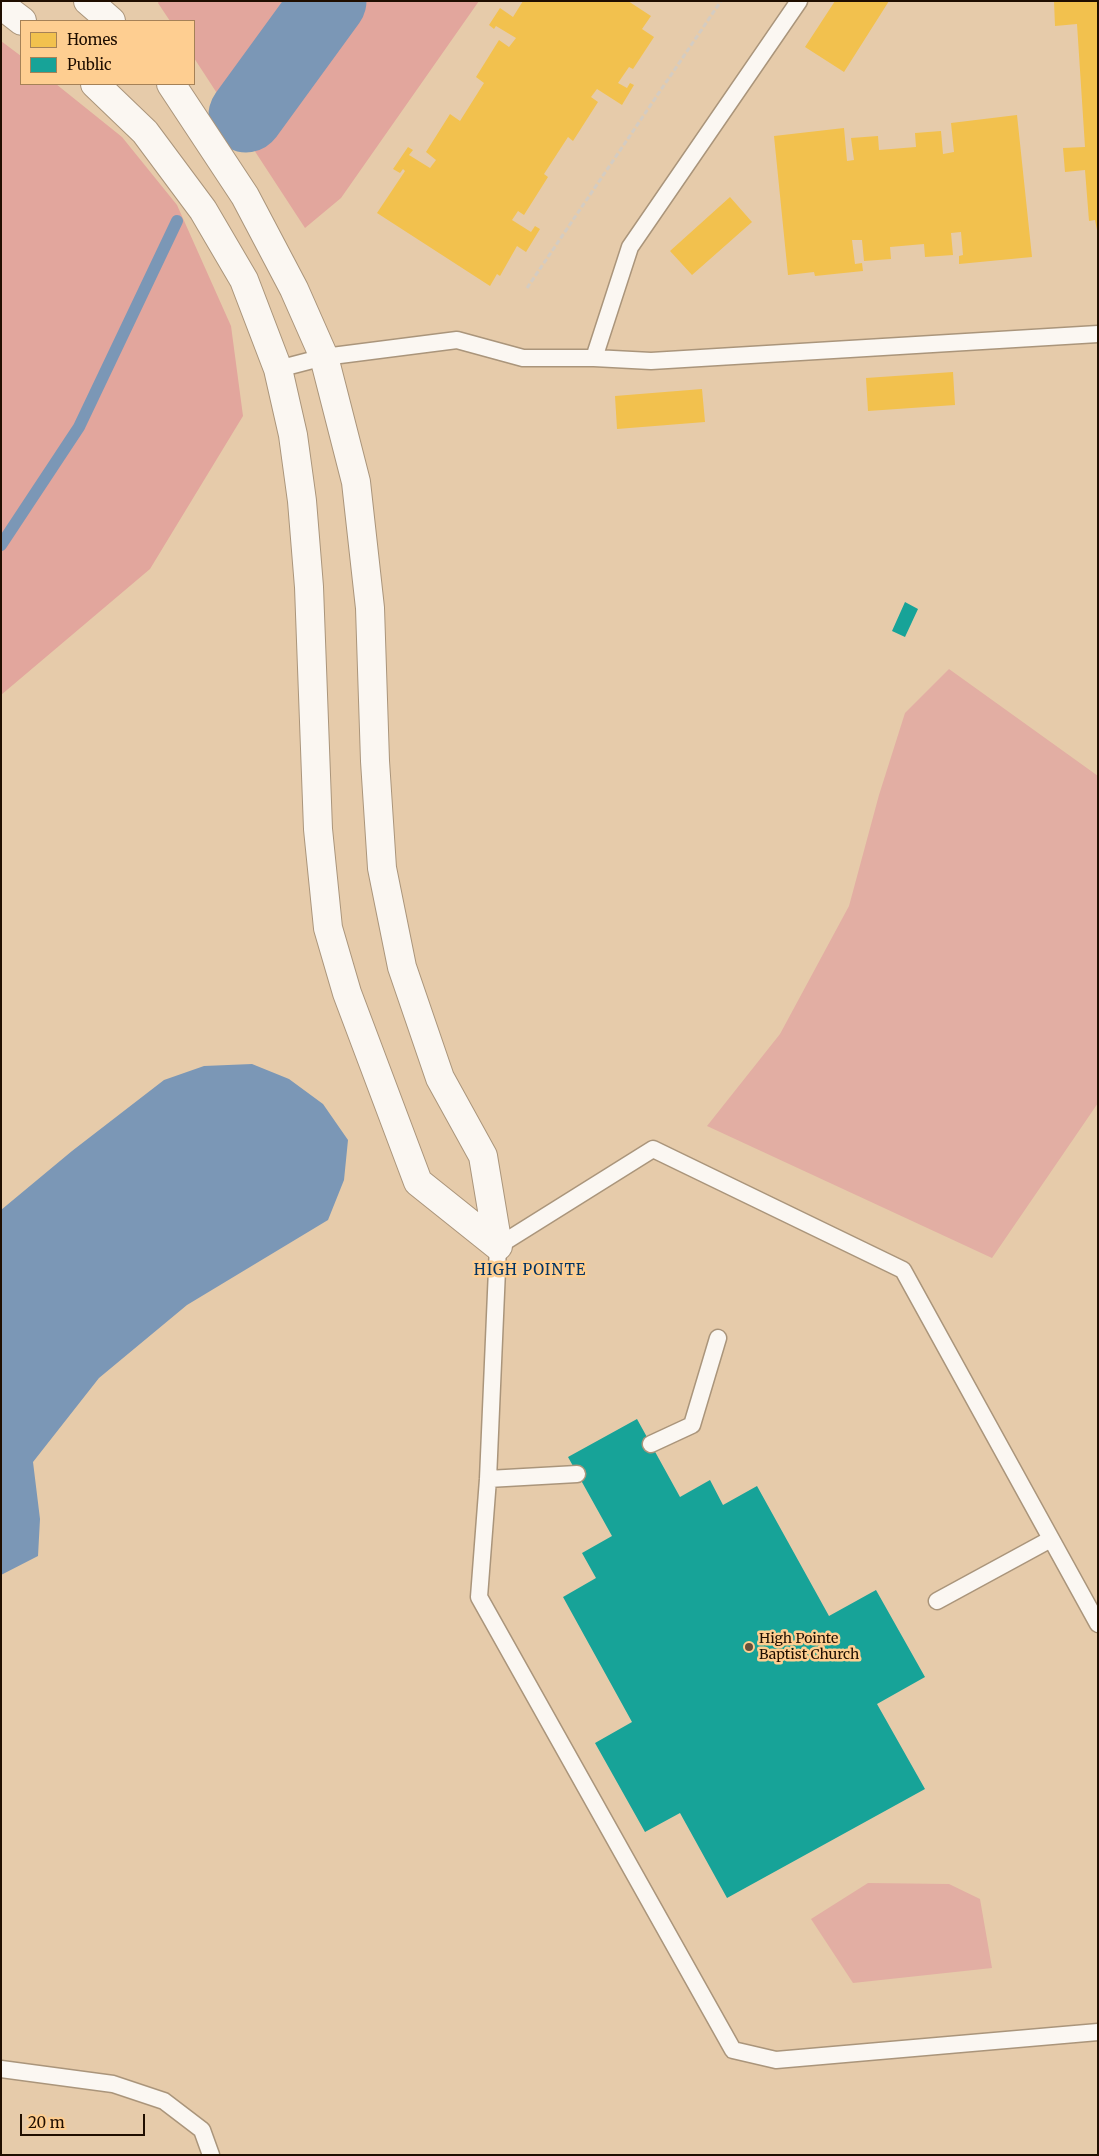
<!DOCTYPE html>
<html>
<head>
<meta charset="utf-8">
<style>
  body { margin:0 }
  #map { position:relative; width:1099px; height:2156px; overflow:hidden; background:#e6cbaa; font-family:Merriweather,serif }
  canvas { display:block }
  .frame { position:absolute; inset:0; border:2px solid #1f0e00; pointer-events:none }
  .legend { position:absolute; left:20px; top:20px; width:175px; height:65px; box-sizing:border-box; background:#fece91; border:1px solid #a58157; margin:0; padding:6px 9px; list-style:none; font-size:15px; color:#1f0e00 }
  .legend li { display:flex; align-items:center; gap:10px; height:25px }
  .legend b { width:25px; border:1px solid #a58157 }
  .scale { position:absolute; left:20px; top:2114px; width:125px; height:22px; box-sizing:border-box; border:2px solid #1f0e00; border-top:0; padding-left:6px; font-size:15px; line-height:18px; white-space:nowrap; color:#1f0e00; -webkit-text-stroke:4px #fece91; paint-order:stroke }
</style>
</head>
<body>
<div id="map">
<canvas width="1099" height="2156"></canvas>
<div class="frame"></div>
<ul class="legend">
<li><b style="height:14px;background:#f2c14e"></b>Homes</li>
<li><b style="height:14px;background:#17a398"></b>Public</li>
</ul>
<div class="scale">20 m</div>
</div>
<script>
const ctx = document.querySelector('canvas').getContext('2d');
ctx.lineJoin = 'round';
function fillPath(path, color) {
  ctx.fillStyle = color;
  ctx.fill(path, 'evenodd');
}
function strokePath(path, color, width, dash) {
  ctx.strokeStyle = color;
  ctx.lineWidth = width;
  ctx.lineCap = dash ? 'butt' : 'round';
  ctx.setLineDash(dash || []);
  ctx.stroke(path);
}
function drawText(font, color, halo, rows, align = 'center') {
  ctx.font = font + ' Merriweather,serif';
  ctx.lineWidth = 5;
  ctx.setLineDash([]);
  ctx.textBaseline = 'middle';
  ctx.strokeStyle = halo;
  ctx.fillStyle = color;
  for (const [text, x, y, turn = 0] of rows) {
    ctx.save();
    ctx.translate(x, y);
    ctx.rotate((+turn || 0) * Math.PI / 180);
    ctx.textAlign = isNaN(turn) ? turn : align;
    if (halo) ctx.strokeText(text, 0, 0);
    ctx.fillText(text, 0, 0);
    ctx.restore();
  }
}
const green = new Path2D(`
  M949,669L1098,776V1103L992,1258L707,1126L780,1034L849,906L879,795L905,713Z
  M868,1883L949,1884L980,1899L992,1968L853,1983L811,1919Z`);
const forest = new Path2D(`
  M159,1H479L341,198L305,228L194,58V21H170L158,3Z
  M1,41L21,56V84H56L122,137L177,205L231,326L243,416L150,569L1,695Z`);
const water = new Path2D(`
  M252,1064L289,1079L323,1104L348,1140L344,1180L328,1220L187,1305L99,1378L33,1462L40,1519L38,1556L1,1575V1210L72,1151L164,1080L204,1066Z`);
const homes = new Path2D(`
  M523,1H628L651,16L642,29L654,37L633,69L629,67L618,83L627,88L630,83L634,85L622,105L597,89L591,97L598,102L573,141L568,137L544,174L548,177L524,215L518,211L512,220L531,232L535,226L540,229L526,252L517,246L500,276L497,274L490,286L377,213L405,171L403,169L400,173L393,169L408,147L413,150L409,155L430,168L436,160L426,152L450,114L460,121L484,83L476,77L499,40L509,47L516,38L496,26L494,29L489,25L500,8L513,17Z
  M835,1H889L844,72L805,47Z
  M1054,1H1098V235L1095,220L1089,221L1085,170L1065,172L1063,148L1085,147L1077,24L1055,26Z
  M1017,115L1032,257L959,264V256L963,255L961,232L951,233L953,255L925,257L924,244L890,247L891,259L864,261L862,240H852L855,264L862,263L863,271L815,276L814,272L788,275L774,136L844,128L847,161L854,160L851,138L878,136L879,150L916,147L915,133L941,131L943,154L954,152L951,123Z
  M730,197L752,222L692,275L670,251Z
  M953,372L955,405L868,411L866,378Z
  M702,389L705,422L617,429L615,396Z`);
const public = new Path2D(`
  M905,602L918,609L905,637L892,631Z
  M637,1419L680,1497L710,1480L723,1505L757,1486L829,1616L876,1590L925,1677L877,1704L925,1789L727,1898L680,1813L645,1832L595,1743L632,1722L563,1597L596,1578L582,1553L612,1536L568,1457Z`);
const stream = new Path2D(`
  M1,545L79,427L177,221`);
const river = new Path2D(`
  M246,115L329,1`);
const path = new Path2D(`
  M527,288L721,1`);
const lane = new Path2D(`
  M594,358L630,247L799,1
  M278,369L324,357L457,340L523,358H594L651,361L1098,334
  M651,1444L692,1425L718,1338
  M488,1479L577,1474
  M937,1601L1051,1539
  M1098,1624L903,1270L653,1149L498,1246L488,1479L479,1597L733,2050L776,2060L1098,2032
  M1,2069L113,2084L164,2101L202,2130L211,2155`);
const street = new Path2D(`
  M88,1L111,21
  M1,5L22,21
  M95,84L145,132L203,210L244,280L278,369L293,435L302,501L309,587L318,829L328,928L347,993L418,1182L498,1246
  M171,84L245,196L294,289L324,357L356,482L370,608L375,761L382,868L402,967L440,1078L483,1156L498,1246`);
const markers = [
  [749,1647,5,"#65503b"]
];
const poiNames = [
  ["High Pointe",759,1639],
  ["Baptist Church",759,1655]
];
const neighbourhoodNames = [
  ["HIGH POINTE",530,1271]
];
fillPath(green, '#e2aea3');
fillPath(forest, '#e2a69d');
fillPath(water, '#7b97b6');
fillPath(homes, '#f2c14e');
fillPath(public, '#17a398');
strokePath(stream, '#7b97b6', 12);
strokePath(river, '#7b97b6', 75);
strokePath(lane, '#aa957b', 19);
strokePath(street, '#aa957b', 30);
strokePath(path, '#d4ccc2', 3, [5, 2.5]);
strokePath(lane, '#fbf7f2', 16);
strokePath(street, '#fbf7f2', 28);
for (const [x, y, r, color] of markers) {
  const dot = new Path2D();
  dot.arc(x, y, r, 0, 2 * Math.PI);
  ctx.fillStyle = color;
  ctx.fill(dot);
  strokePath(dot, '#fece91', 2);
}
drawText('14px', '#1f0e00', '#fece91', poiNames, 'left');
ctx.letterSpacing = '1px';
drawText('15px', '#003364', '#fece91', neighbourhoodNames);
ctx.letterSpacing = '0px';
</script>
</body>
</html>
